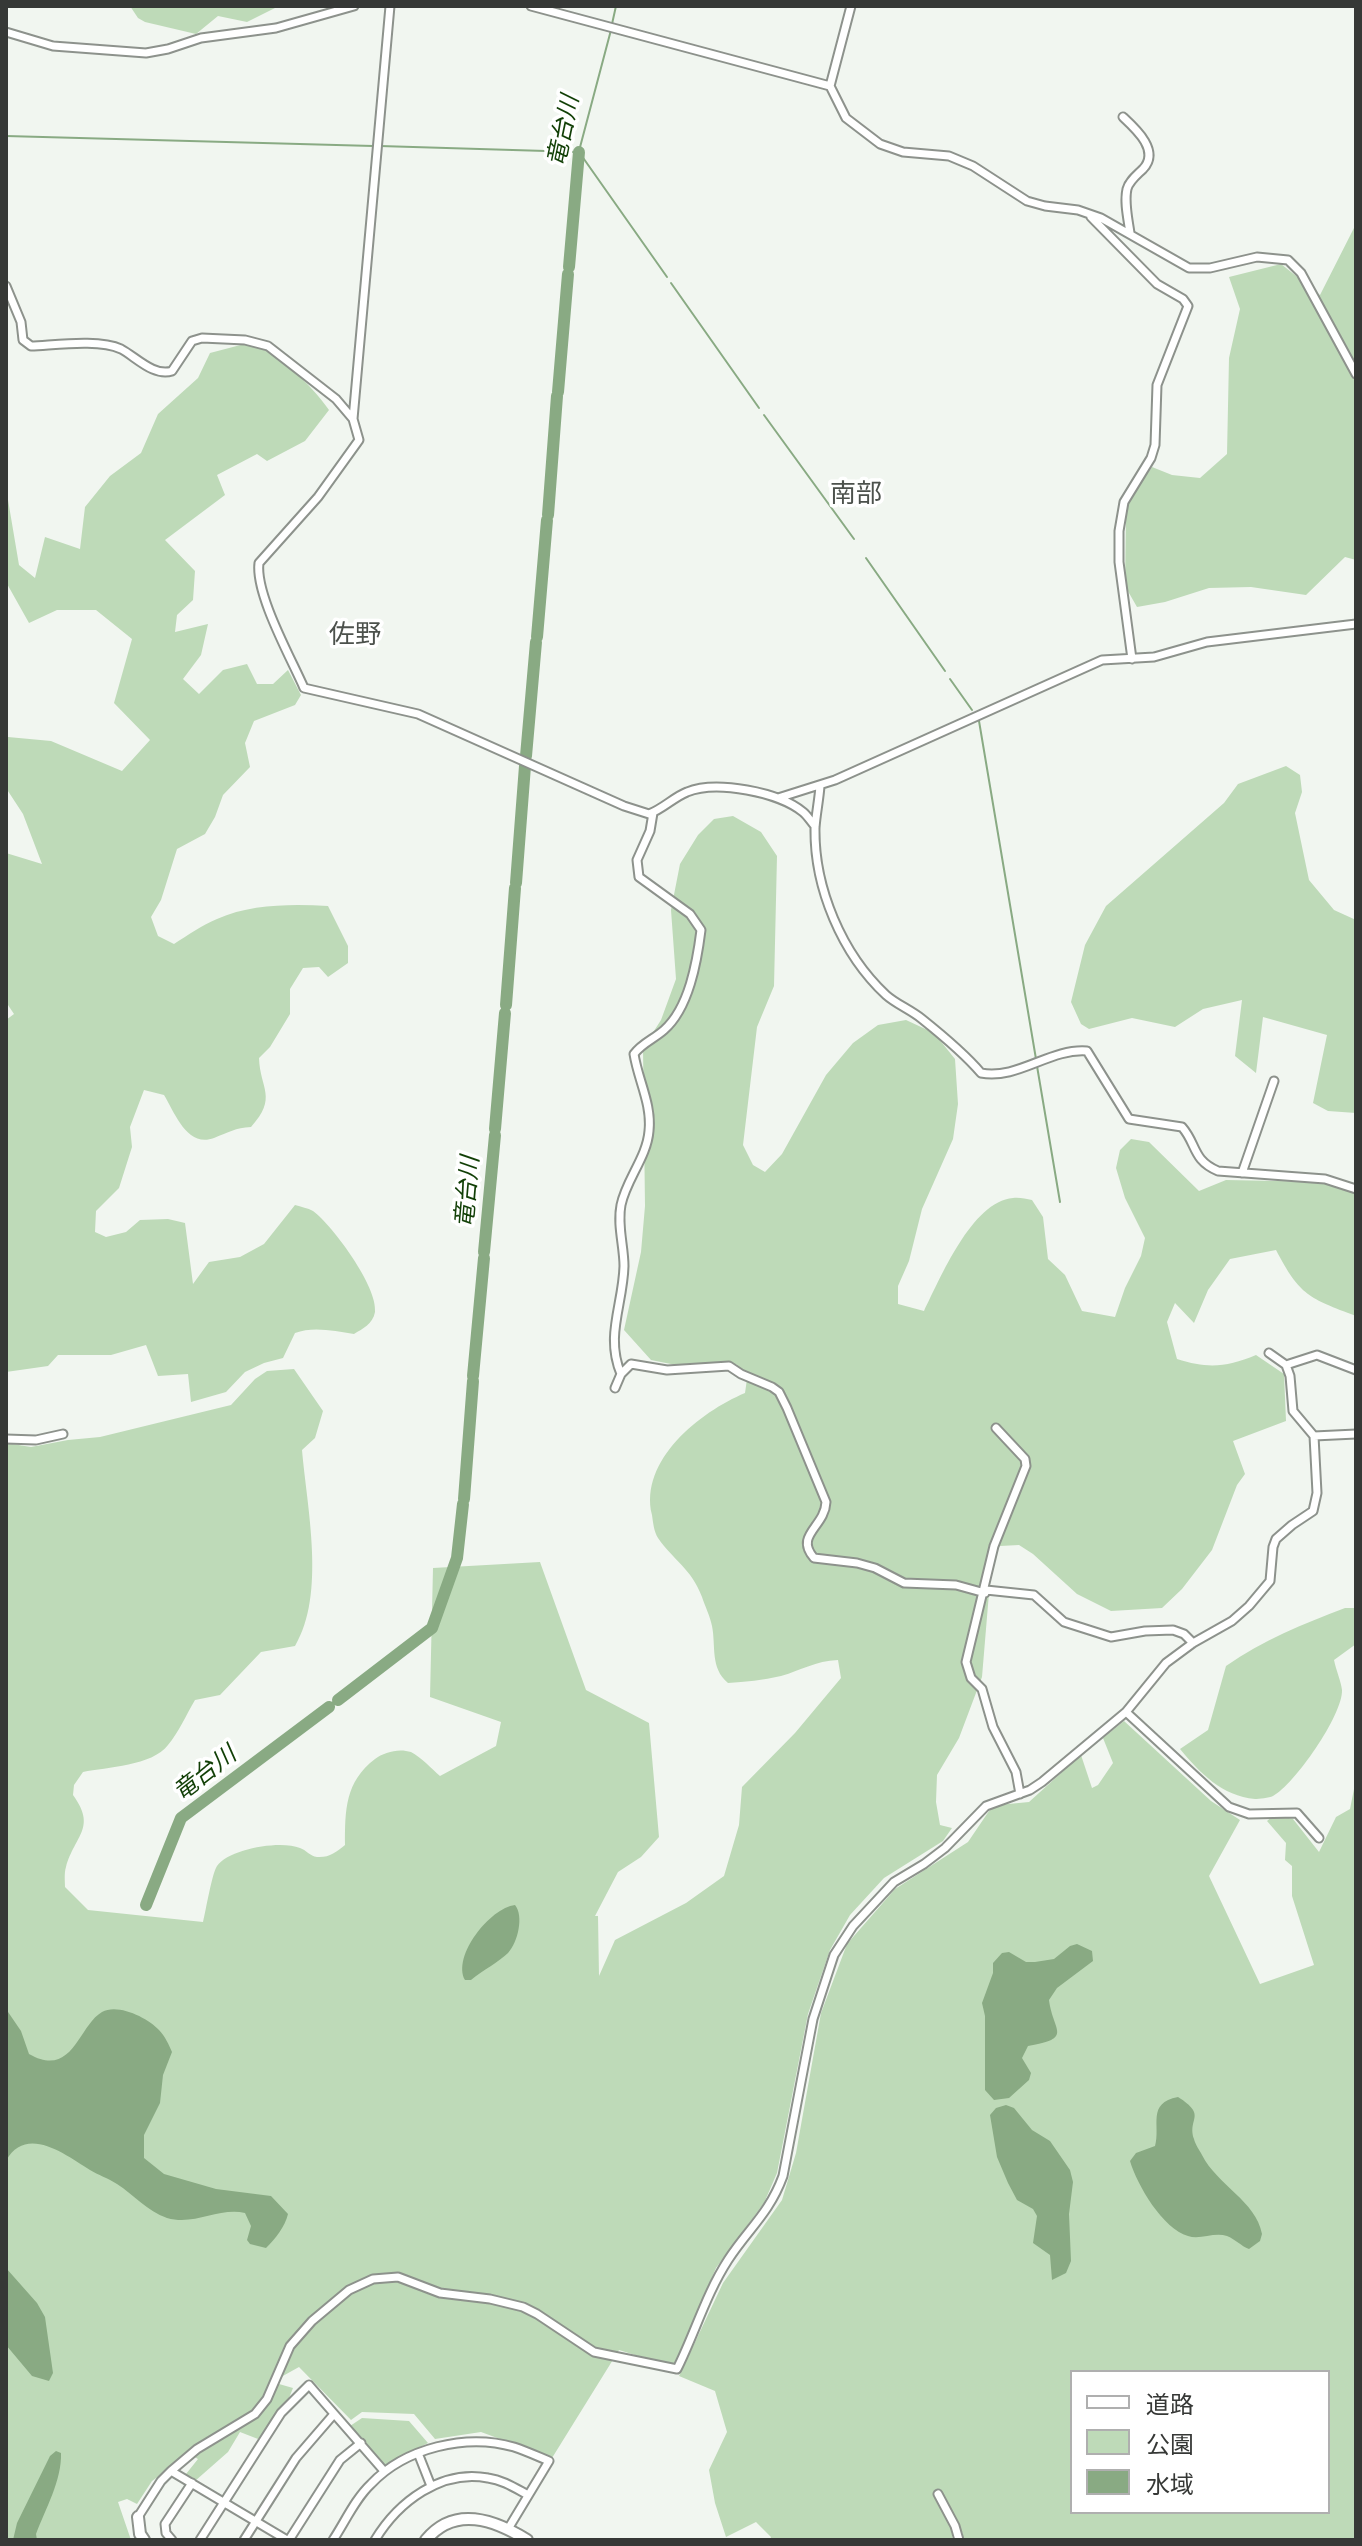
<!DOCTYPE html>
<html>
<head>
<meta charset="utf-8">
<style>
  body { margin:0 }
  #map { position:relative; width:1362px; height:2546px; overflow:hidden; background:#f1f6f0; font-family:"IBM Plex Serif","Noto Sans JP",serif }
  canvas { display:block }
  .frame { position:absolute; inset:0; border:8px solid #363836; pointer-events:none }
  .legend { position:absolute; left:1070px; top:2370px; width:260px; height:144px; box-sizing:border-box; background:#fff; border:2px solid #afafaf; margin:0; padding:10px 14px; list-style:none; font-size:24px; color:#363836 }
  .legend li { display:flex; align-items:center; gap:16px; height:40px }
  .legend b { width:40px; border:2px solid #afafaf }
</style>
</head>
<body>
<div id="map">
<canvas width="1362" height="2546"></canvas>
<div class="frame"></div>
<ul class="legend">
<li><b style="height:10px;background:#fff"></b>道路</li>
<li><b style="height:22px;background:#bedab8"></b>公園</li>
<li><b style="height:22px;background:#89aa83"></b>水域</li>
</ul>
</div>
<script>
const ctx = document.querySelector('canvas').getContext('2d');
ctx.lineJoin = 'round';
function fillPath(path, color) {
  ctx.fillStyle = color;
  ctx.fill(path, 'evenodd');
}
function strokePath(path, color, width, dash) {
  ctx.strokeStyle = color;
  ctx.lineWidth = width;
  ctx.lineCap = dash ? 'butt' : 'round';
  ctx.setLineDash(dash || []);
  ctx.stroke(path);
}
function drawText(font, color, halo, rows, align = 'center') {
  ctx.font = font + ' "IBM Plex Serif","Noto Sans JP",serif';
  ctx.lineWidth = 7;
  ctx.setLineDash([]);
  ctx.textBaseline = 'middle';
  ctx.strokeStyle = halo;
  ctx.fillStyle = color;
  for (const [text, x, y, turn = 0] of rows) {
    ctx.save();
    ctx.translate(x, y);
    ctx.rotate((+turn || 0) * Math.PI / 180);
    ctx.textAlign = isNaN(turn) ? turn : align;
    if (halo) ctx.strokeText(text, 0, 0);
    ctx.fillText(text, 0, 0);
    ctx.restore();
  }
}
const green = new Path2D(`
  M130,6H297L275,8L247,22L218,16L196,34L145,22L138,18Z
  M1356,224V560L1345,557L1306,595L1251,587L1209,588L1165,602L1137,607L1125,586L1126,515L1130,498L1152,467L1172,475L1200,478L1227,454L1229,358L1240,309L1229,277L1281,264L1320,295Z
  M252,342C283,361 308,380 329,410L305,441L267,461L257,454L217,475L225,495L165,540L195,571L193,600L177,615L175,632L208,624L201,655L183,679L199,694L223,670L247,664L257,684H273L288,670L301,695L295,705L254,721L245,743L250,767L223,795L215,817L205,834L177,849L161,900L151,917L158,936L174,944C188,935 202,925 217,919C251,904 291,904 328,906L348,946V963L328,977L319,967L303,968L290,989V1014L270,1047L259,1058C260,1089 278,1097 251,1127C235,1128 229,1132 214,1138C187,1148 175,1113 164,1095L144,1090L130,1127L132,1147L119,1188L96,1211L95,1232L106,1237L126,1232L140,1220L168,1219L185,1223L193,1284L209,1262L240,1257L264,1244L295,1205C301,1207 308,1208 313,1211C333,1226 378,1287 375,1312C373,1324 362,1329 354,1334C335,1331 313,1326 295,1333L283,1358L264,1363L245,1372L226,1392L191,1402L188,1374L158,1376L146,1345L111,1355H58L48,1366L6,1372V1020L14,1014L6,1002V853L42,864L23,814L6,788V741L8,737L51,741L122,771L150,740L114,703L132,639L96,610H57L29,623L6,582V488L19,565L35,578L45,537L80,549L85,507L110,476L141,453L158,414L198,378L210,353Z
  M1286,766L1300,775L1302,792L1295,813L1309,880L1334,910L1356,920V1113L1328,1111L1313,1103L1327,1035L1263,1017L1256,1073L1235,1056L1242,1000L1203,1009L1175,1027L1132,1018L1089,1029L1081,1024L1071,1002L1085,945L1106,906L1224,803L1238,784Z
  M733,816L761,832L777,856L774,986L757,1027L743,1145L753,1165L765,1172L782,1154L826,1075L853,1043L878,1025L906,1020L934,1033L955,1059L958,1104L953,1139L922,1209L909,1261L898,1286V1304L924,1311C940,1279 972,1201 1013,1198C1019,1197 1026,1199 1032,1200L1043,1217L1048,1259L1065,1275L1082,1311L1115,1317L1125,1288L1141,1256L1145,1238L1125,1198L1116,1168L1120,1150L1131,1139L1149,1142L1199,1191L1226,1180L1329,1182L1356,1192V1316C1309,1298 1300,1296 1276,1250L1230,1259L1208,1290L1194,1323L1175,1303L1167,1322L1177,1359C1208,1369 1227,1367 1256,1355L1284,1374L1286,1421L1233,1441L1245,1474L1237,1485L1212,1550L1182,1589L1162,1608L1111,1611L1077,1594L1033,1554L1019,1545L1000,1546L987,1566L989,1593L982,1677L959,1738L937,1775L936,1802L940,1825L952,1828L943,1841L884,1878L850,1915L830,1950L808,2014L777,2173L764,2203L716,2268L675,2364L667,2365L619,2350L552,2458L481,2432L435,2439L414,2414L362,2412L351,2420L299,2367L272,2382L293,2388L287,2403L258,2439L240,2432L228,2452L195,2481L186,2474L198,2459L189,2454L152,2481L137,2504L127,2499L118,2502L131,2540H6V1443L31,1447L68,1440L100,1437L231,1405L255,1379L267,1371L294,1369L323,1411L315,1438L302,1450C307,1508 326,1594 295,1646L261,1652L220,1695L195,1700C186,1715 179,1732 168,1745C152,1766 107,1767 83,1772L74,1785L73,1795C97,1828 75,1835 66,1867C64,1873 65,1881 65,1887L88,1910L203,1922C206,1910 212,1873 217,1866C229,1849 280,1840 300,1848C306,1850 310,1856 317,1857C329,1858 336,1852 345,1845C345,1810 345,1782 375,1759C384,1752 399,1748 411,1752C421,1757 432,1769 440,1776L496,1746L501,1722L430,1697L433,1568L540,1562L586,1690L649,1723L659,1837L641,1857L618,1872L595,1916H598L599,1976L615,1940L686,1903L724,1876L739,1825L742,1787L795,1733L841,1678L838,1660C815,1661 802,1670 781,1676C763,1680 745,1682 728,1683C710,1668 716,1646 712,1626C710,1616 705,1606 702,1597C691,1568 674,1561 658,1538C654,1532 653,1522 652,1515C639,1460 700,1412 745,1393L747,1379L736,1364L681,1366L651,1360L624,1330L641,1252L645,1206L643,1048L661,1020L676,979L671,910L680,864L698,835L714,819Z
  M1345,1608H1356V1644L1334,1660C1336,1670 1341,1681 1342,1690C1343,1715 1294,1785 1273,1796C1269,1798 1259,1799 1255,1799C1222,1796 1200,1773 1180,1749L1208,1730L1226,1666C1263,1640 1303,1624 1345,1608Z
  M1124,1721L1211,1801L1240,1820L1209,1876L1260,1984L1314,1965L1292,1896V1866L1285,1860L1286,1843L1267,1821L1274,1815L1293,1819L1319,1852L1336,1817L1350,1809L1356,1779V2540H963V2534L940,2489L933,2493L951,2529L953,2540H770L771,2537L756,2522L726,2537L715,2503L709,2470L727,2432L715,2391L679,2376L723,2283L782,2200L796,2153L821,2013L847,1944L895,1889L968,1842L989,1811L998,1805L1029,1802L1081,1755L1092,1788L1098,1785L1113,1763L1103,1738ZM1072,2372H1328V2512H1072Z
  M362,2418L409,2421L428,2443L383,2466L350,2426Z`);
const water = new Path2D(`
  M515,1905C524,1916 518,1942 508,1953C500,1961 482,1971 471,1980H465C452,1956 490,1908 515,1905Z
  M1077,1944L1092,1951L1093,1961L1057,1988L1049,2000C1053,2032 1074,2038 1028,2046L1022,2058L1031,2073L1029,2080L1009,2098L994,2100L985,2090V2016L982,2003L993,1973V1963L1002,1953L1009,1952L1026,1962H1035L1054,1959L1070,1946Z
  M6,2009L21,2031L29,2054C73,2079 78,2026 102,2012C118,2003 148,2018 159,2030C165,2036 169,2045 172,2052L163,2075L160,2103L144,2135V2158L164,2174L216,2189L271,2196L288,2214C285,2227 275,2239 266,2248L250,2244L247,2240L251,2226L245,2213C219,2207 195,2226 167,2218C147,2211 134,2195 117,2184C108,2178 98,2175 90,2170C66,2155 26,2124 6,2161Z
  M1178,2097C1208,2116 1187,2118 1194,2139C1195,2144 1200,2151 1202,2155C1217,2185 1256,2201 1262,2234L1260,2241L1249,2249C1241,2246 1235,2239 1227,2236C1214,2232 1200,2240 1188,2236C1163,2229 1137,2185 1130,2161L1136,2153L1155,2146C1161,2126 1146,2103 1178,2097Z
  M1006,2105L1014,2108L1032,2130L1050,2141L1070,2170L1073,2182L1069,2214L1071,2261L1066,2273L1052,2280L1050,2255L1033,2243L1037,2216L1033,2209L1017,2200L1008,2183L997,2157L990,2115L996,2108Z
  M6,2268L37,2303L45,2317L53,2373L49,2381L32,2376L6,2345Z
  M56,2451L61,2453C62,2480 45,2510 36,2534L37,2540H13L17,2523L50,2456Z`);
const stream = new Path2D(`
  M612,24L616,6
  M6,136L373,146
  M380,146L579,152L667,277
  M579,151L611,30
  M671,283L759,408
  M764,415L854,539
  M866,558L945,671
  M950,679L972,710
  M979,721L1036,1059
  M1037,1066L1060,1202`);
const river = new Path2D(`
  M569,267L579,152
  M558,392L568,274
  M548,515L557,396
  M537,637L547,520
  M526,756L536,642
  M516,883L525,766
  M506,1005L515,888
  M495,1129L505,1013
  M484,1252L495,1135
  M473,1376L484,1258
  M464,1499L473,1381
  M338,1700L432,1628L457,1558L463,1504
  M146,1905L181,1818L329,1707`);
const street = new Path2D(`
  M390,6L353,419L359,440L318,497L259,563C255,594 291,658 304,688L418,714L624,806L649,814C663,809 674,797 687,792C716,780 779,792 803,812C808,816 811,822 815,826
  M531,6L830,86
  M851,6L830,86L846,118L880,144L903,152L949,156L973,166L1027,201L1045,206L1078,210L1101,218L1189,268H1210L1257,257L1288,260L1301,273L1356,374
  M6,32L53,46L146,53L168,49L201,38L276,28L354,6
  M1123,117C1137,130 1160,151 1143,169C1137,175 1129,181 1127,189C1124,202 1128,219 1130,233
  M1091,217L1157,284L1183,299L1188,306L1157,385L1155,445L1151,458L1124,502L1119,531V562L1132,659
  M6,286L21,322L23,340L31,346C56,345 99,339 121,349C136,357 154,377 172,371L192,341L202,338L245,340L268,346L336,399L353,419
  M820,786C819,800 816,814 815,828C814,888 842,954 886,995C896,1004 911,1010 922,1019C942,1035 964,1053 981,1073C1018,1080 1050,1048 1087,1051L1129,1119L1182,1127C1197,1144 1192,1160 1218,1171L1325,1179L1356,1189
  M778,798L835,780L1102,660L1154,657L1207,642L1356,624
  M1242,1173L1274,1081
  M1269,1353L1286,1365L1317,1355L1356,1370
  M621,1374C605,1336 623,1305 624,1266C624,1246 617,1225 621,1205C626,1180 647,1157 649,1131C652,1104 638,1080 634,1054C642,1043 654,1039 664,1030C689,1008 697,962 701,930L690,914L639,877L637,860L650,831L653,813
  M615,1388L621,1374L631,1364L667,1370L729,1366L741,1374L772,1387L779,1392L787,1408L826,1502C825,1527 794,1535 814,1558L857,1563L875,1568L904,1583L956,1585L985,1593
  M996,1428L1025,1459L1026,1466L994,1546L966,1662L971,1678L982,1689L993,1727L1016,1772L1020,1794
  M1314,1436L1356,1434
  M6,1439L36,1440L63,1434
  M986,1590L1034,1595L1064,1622L1111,1637L1145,1631L1173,1630L1184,1634L1193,1643
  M1126,1712L1229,1807L1249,1814L1297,1813L1319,1838
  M418,2453L431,2486
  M171,2471L287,2540
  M938,2494L955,2526L959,2540
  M138,2517L161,2481L171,2471L197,2449L255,2414L267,2399L290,2346L312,2321L349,2290L373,2279L398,2277L440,2293L490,2299L523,2307L537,2314L594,2352L677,2369C695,2333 706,2294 728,2260C748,2229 769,2214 783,2176L813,2019L834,1955L853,1926L894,1882L924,1864L945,1848L986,1806L1030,1790L1042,1782L1126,1712L1166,1663L1193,1643L1232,1621L1249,1606L1270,1581L1273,1547L1276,1539L1292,1525L1313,1511L1317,1493L1314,1436L1293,1411L1290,1376L1286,1365
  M172,2540L166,2533L165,2524L192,2483
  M200,2540L281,2413L309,2385L384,2471
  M244,2540L296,2458L334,2414
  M289,2540L340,2460L361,2443
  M333,2540C345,2522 355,2499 371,2484C405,2448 466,2433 514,2447C526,2451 537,2456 549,2461L508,2529
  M375,2540C398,2502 441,2469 488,2478C503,2480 515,2488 528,2495`);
const secondary = new Path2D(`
  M138,2517L140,2534L144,2540
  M426,2540C455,2505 495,2520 527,2540`);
const waterNames = [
  ["竜台川",564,131,-78],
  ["竜台川",468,1192,-85],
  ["竜台川",205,1774,-38]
];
const quarterNames = [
  ["南部",856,494],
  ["佐野",355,635]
];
fillPath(green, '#bedab8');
fillPath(water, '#89aa83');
strokePath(stream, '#89aa83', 2);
strokePath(river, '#89aa83', 12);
strokePath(street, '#8d928c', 11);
strokePath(secondary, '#8d928c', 14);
strokePath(street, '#fff', 7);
strokePath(secondary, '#fff', 10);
drawText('italic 24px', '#113f06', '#fff', waterNames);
drawText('26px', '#4c514c', '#fff', quarterNames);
</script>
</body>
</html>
